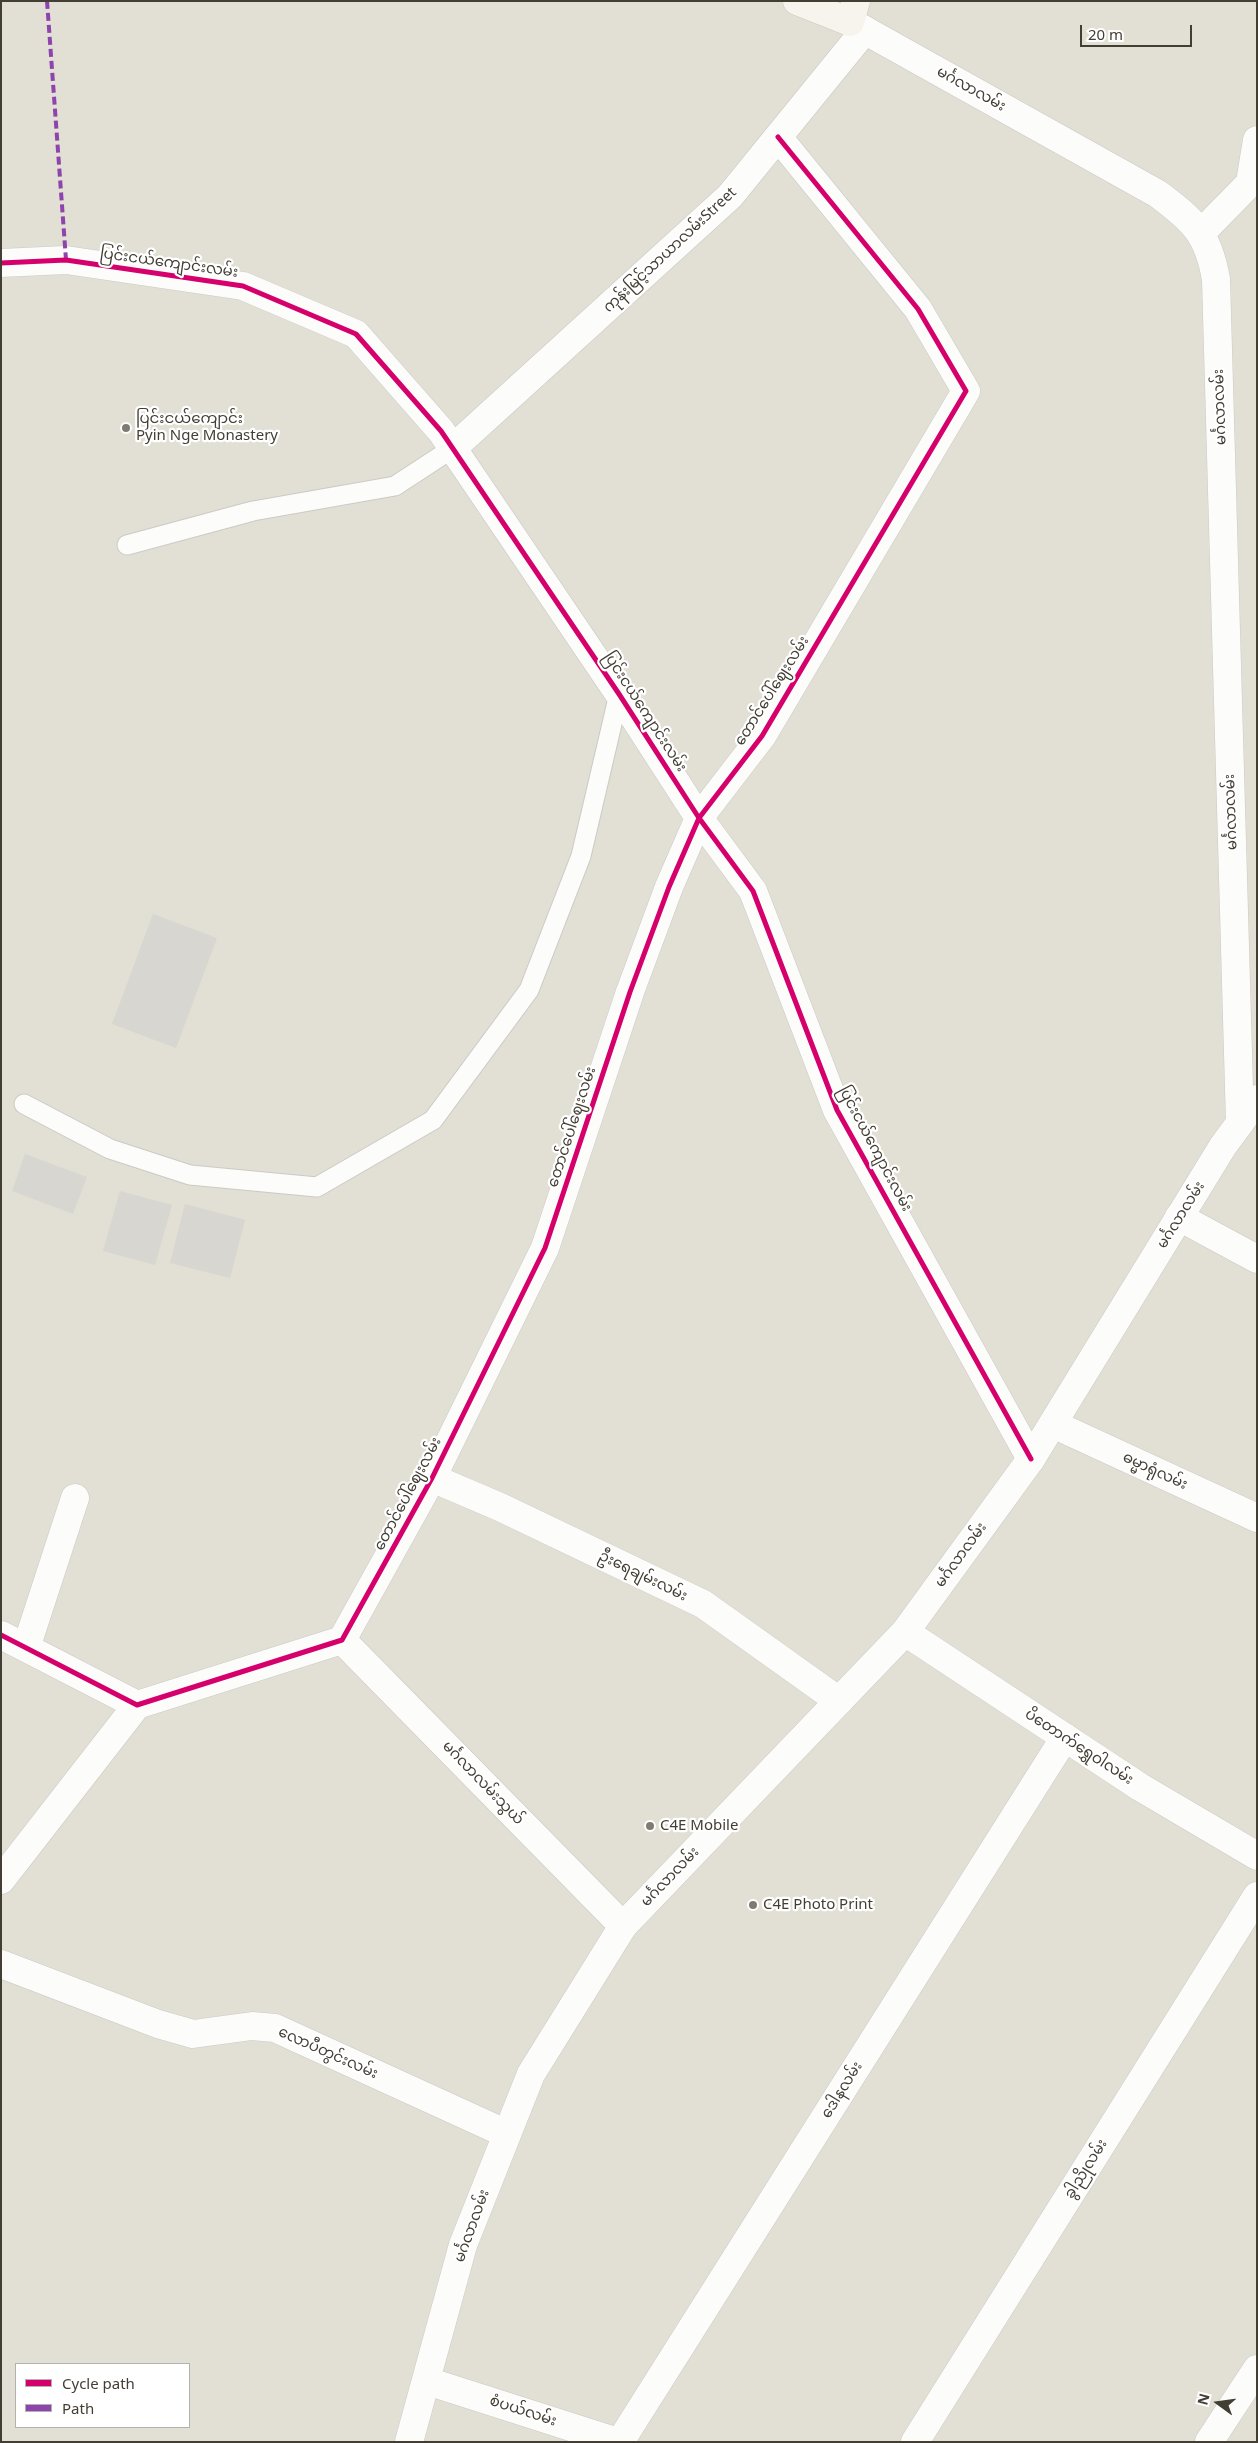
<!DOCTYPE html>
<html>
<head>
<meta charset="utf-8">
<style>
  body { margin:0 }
  #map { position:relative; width:1258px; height:2443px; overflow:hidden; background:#eeede7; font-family:"Noto Sans",sans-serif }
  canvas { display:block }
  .frame { position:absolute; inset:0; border:2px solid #433e34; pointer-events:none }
  .legend { position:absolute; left:15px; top:2363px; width:175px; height:65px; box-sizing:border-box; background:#fff; border:1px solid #b4b2ae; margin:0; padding:6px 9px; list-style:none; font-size:15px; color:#433e34 }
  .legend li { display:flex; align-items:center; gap:10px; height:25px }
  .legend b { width:25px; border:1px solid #b4b2ae }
  .north { position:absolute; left:1193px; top:2378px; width:50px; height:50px; -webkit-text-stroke:4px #fff; paint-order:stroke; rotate:284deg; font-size:14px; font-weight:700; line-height:20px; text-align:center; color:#433e34 }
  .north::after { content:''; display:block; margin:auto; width:18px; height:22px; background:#433e34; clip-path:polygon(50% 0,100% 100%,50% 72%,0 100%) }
  .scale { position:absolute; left:1080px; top:25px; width:112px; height:22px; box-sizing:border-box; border:2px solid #433e34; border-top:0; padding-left:6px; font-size:15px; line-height:18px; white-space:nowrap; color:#433e34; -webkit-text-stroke:4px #fff; paint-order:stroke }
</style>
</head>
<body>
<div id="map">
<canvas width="1258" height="2443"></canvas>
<div class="frame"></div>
<ul class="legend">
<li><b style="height:6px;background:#d6006c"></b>Cycle path</li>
<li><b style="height:6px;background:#8e44ad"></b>Path</li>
</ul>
<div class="north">N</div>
<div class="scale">20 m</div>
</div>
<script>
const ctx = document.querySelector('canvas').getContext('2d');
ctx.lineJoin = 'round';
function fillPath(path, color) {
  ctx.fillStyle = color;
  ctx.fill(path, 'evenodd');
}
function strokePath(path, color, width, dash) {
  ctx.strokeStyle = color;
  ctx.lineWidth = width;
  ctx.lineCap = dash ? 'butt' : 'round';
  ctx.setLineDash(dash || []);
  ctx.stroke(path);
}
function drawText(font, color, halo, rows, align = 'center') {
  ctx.font = font + ' "Noto Sans","Noto Sans Myanmar",sans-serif';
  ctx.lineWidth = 4.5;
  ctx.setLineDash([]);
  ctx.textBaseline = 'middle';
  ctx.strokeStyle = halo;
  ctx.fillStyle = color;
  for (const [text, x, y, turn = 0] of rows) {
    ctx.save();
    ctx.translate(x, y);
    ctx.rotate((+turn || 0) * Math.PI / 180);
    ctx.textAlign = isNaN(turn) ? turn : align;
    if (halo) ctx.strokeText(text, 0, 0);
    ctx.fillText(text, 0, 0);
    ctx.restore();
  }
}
const residential = new Path2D(`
  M1,1H1257V2442H1ZM16,2364H189V2427H16Z`);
const building = new Path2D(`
  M153,914L217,938L176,1048L112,1024Z
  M25,1154L87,1177L73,1214L12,1191Z
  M120,1191L172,1205L155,1265L103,1251Z
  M185,1204L245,1220L230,1278L170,1263Z`);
const service = new Path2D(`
  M127,545L253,511L395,486L453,448
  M24,1104L110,1149L190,1175L317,1187L433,1120L529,990L581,856L619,694`);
const minor = new Path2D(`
  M1201,233L1250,183L1257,140
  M1,263L66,260L243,286L356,334L441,431L619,694L699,818L753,891L837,1110L1031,1459
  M453,448L730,196L865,30
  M1240,1123L1257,1099
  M1179,1217L1257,1259
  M1053,1424L1257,1518
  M432,1478L500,1507L703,1604L839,1701
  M905,1632L1140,1787L1257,1856
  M1,1635L137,1705L342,1640L432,1478L545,1248L630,992L669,887L699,818L762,736L966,391L918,309L778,137
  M342,1640L623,1926
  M26,1648L75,1498
  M1,1880L137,1705
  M1,1964L158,2024L193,2034L252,2026L275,2028L507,2134
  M427,2381L618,2442
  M620,2442L1065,1737
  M915,2442L1257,1896
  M1209,2442L1257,2369`);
const tertiary = new Path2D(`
  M409,2442L463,2245L531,2074L623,1926L905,1632L1031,1459L1223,1146L1240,1123L1216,279C1208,234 1194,221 1158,194L850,22`);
const secondary = new Path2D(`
  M797,1L850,22L856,1`);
const quiet = new Path2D(`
  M47,1L66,260`);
const cycleway = new Path2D(`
  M1,263L66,260L243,286L356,334L441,431L619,694L699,818L753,891L837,1110L1031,1459
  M1,1635L137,1705L342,1640L432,1478L545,1248L630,992L669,887L699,818L762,736L966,391L918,309L778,137`);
const markers = [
  [126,428,5,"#7f7b73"],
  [650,1826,5,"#7f7b73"],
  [753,1905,5,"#7f7b73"]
];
const streetNames = [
  ["မင်္ဂလာလမ်း",971,89,29],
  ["ကုန်းမြင့်သာယာလမ်းStreet",670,250,-43],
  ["ပြင်းငယ်ကျောင်းလမ်း",169,263,8],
  ["မင်္ဂလာလမ်း",1220,407,-92],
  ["တောင်ပေါ်ဈေးလမ်း",772,691,-58],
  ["ပြင်းငယ်ကျောင်းလမ်း",645,712,57],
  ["မင်္ဂလာလမ်း",1231,812,-92],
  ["တောင်ပေါ်ဈေးလမ်း",572,1127,-72],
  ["ပြင်းငယ်ကျောင်းလမ်း",875,1149,62],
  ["မင်္ဂလာလမ်း",1181,1215,-58],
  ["ဓမ္မာရုံလမ်း",1155,1471,25],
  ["တောင်ပေါ်ဈေးလမ်း",408,1494,-62],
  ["မင်္ဂလာလမ်း",961,1555,-54],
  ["ဦးရေချမ်းလမ်း",643,1576,26],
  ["ပိတောက်ရွှေဝါလမ်း",1079,1747,33],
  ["မင်္ဂလာလမ်းသွယ်",483,1783,46],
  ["မင်္ဂလာလမ်း",670,1877,-46],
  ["လောပီတွင်းလမ်း",328,2053,24],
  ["ဒေါနလမ်း",842,2090,-58],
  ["ခွါညိုလမ်း",1086,2169,-58],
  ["မင်္ဂလာလမ်း",472,2226,-70],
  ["စံပယ်လမ်း",523,2411,18]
];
const poiNames = [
  ["ပြင်းငယ်ကျောင်း",136,419],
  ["Pyin Nge Monastery",136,436],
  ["C4E Mobile",660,1826],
  ["C4E Photo Print",763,1905]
];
fillPath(residential, '#e2dfd4');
fillPath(building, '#d7d6d0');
strokePath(service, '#cccac5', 21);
strokePath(minor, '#cccac5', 29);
strokePath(tertiary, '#cccac5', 29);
strokePath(secondary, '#cccabf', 29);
strokePath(service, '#fcfcfb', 19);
strokePath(minor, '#fcfcfb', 28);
strokePath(tertiary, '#fcfcfb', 28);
strokePath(secondary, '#f6f4ed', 28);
strokePath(quiet, '#8e44ad', 4, [8, 4]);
strokePath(cycleway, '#d6006c', 5);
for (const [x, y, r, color] of markers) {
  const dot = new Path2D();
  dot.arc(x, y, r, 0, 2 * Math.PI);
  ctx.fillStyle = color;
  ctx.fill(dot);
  strokePath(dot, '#fff', 2);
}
drawText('15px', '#433e34', '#fff', streetNames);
drawText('15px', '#433e34', '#fff', poiNames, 'left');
</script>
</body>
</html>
